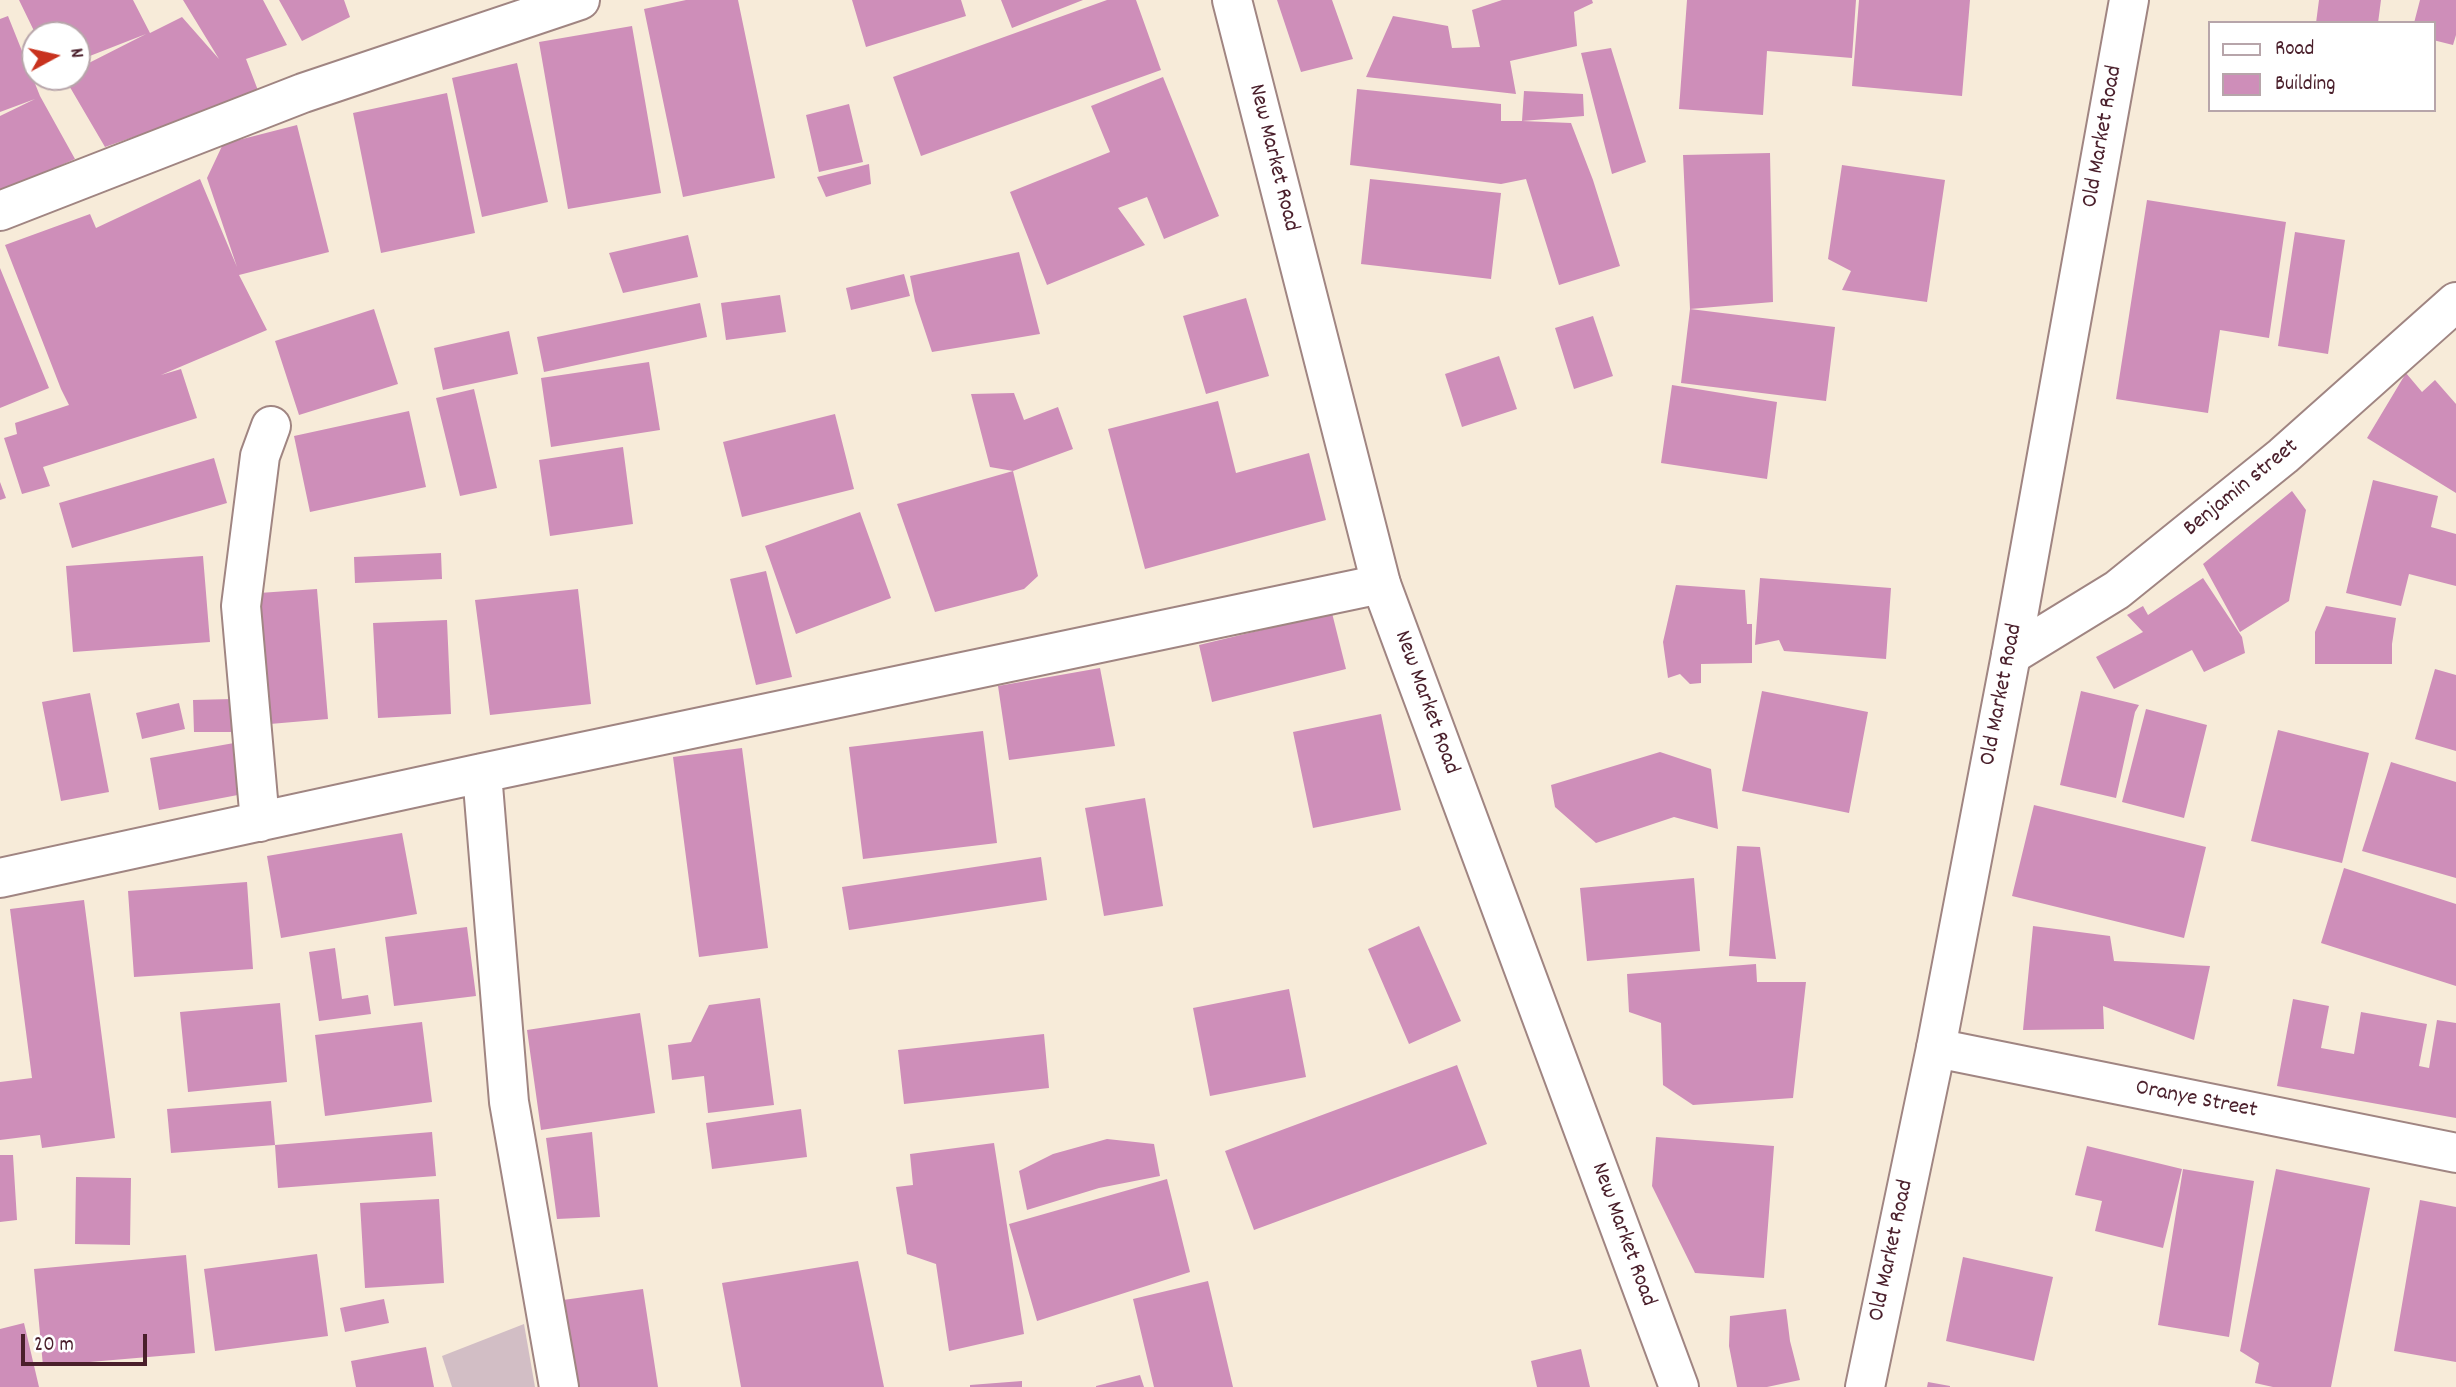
<!DOCTYPE html>
<html>
<head>
<meta charset="utf-8">
<style>
  body { margin:0 }
  #map { position:relative; width:2456px; height:1387px; overflow:hidden; background:#f7ebd9; font-family:Dekko,sans-serif }
  canvas { display:block }
  .legend { position:absolute; left:2208px; top:21px; width:228px; height:91px; box-sizing:border-box; background:#fff; border:2px solid #b7a5aa; margin:0; padding:9px 12px; list-style:none; font-size:21px; color:#4a1f2b }
  .legend li { display:flex; align-items:center; gap:14px; height:35px }
  .legend b { width:35px; border:2px solid #b7a5aa }
  .north { position:absolute; left:21px; top:21px; width:70px; height:70px; box-sizing:border-box; background:#fff; border:2px solid #b7a5aa; border-radius:50%; rotate:82deg; font-size:19px; font-weight:700; line-height:28px; text-align:center; color:#4a1f2b }
  .north::after { content:''; display:block; margin:auto; width:24px; height:32px; background:#c8321e; clip-path:polygon(50% 0,100% 100%,50% 72%,0 100%) }
  .scale { position:absolute; left:21px; top:1334px; width:126px; height:32px; box-sizing:border-box; border:4px solid #4a1f2b; border-top:0; padding-left:9px; font-size:21px; line-height:24px; white-space:nowrap; color:#4a1f2b; -webkit-text-stroke:5px #fff; paint-order:stroke }
</style>
</head>
<body>
<div id="map">
<canvas width="2456" height="1387"></canvas>
<ul class="legend">
<li><b style="height:9px;background:#fff"></b>Road</li>
<li><b style="height:19px;background:#ce8eb9"></b>Building</li>
</ul>
<div class="north">N</div>
<div class="scale">20 m</div>
</div>
<script>
const ctx = document.querySelector('canvas').getContext('2d');
ctx.lineJoin = 'round';
function fillPath(path, color) {
  ctx.fillStyle = color;
  ctx.fill(path, 'evenodd');
}
function strokePath(path, color, width, dash) {
  ctx.strokeStyle = color;
  ctx.lineWidth = width;
  ctx.lineCap = dash ? 'butt' : 'round';
  ctx.setLineDash(dash || []);
  ctx.stroke(path);
}
function drawText(font, color, halo, rows, align = 'center') {
  ctx.font = font + ' Dekko,sans-serif';
  ctx.lineWidth = 6;
  ctx.setLineDash([]);
  ctx.textBaseline = 'middle';
  ctx.strokeStyle = halo;
  ctx.fillStyle = color;
  for (const [text, x, y, turn = 0] of rows) {
    ctx.save();
    ctx.translate(x, y);
    ctx.rotate((+turn || 0) * Math.PI / 180);
    ctx.textAlign = isNaN(turn) ? turn : align;
    if (halo) ctx.strokeText(text, 0, 0);
    ctx.fillText(text, 0, 0);
    ctx.restore();
  }
}
const industrial = new Path2D(`
  M524,1324L535,1387H452L442,1356Z`);
const building = new Path2D(`
  M19,0H133L150,33L182,17L219,59L183,0H263L287,45L246,59L259,93L105,147L64,77H77V69L146,34L77,61V35H36Z
  M279,0H344L350,17L302,41Z
  M686,0H738L775,178L683,197L644,9Z
  M852,0H961L966,16L866,47Z
  M1001,0H1083L1012,28Z
  M1107,0H1136L1161,70L921,156L893,77Z
  M1277,0H1332L1353,59L1301,72Z
  M1502,0H1592L1593,3L1574,12L1577,46L1510,61L1516,94L1366,77L1393,16L1448,26L1452,48L1480,47L1472,10Z
  M1687,0H1856L1852,58L1767,51L1763,115L1679,109Z
  M1859,0H1970L1962,96L1852,86Z
  M2319,0H2381L2378,23H2316Z
  M2420,0H2456V35L2453,45L2433,40V23H2414Z
  M8,16L40,96L75,159L0,192V116L35,99L0,112V19Z
  M632,26L661,193L568,209L539,42Z
  M1611,48L1646,162L1612,174L1581,53Z
  M517,63L548,202L482,217L452,78Z
  M1163,77L1219,216L1164,239L1147,197L1118,208L1145,245L1047,285L1010,192L1110,152L1091,106Z
  M1357,89L1501,104V121H1522L1524,91L1583,94L1584,116L1522,121L1571,123L1593,180L1620,266L1559,285L1526,179L1501,184L1350,165Z
  M447,93L475,233L381,253L353,113Z
  M849,104L863,162L819,172L806,115Z
  M297,125L329,252L239,275L267,330L161,375L181,369L197,418L43,467L50,486L22,494L4,438L17,434L15,423L69,405L61,389L5,245L90,214L96,228L200,179L237,267L207,178L223,144Z
  M1770,153L1773,302L1690,309L1683,155Z
  M869,164L871,184L826,197L817,177Z
  M1842,165L1945,180L1927,302L1842,290L1851,271L1828,259Z
  M1370,179L1501,193L1491,279L1361,264Z
  M2147,200L2286,222L2269,338L2220,330L2208,413L2116,399Z
  M2295,232L2345,240L2328,354L2278,346Z
  M688,235L698,277L623,293L609,253Z
  M1019,252L1040,334L932,352L915,301L910,276Z
  M0,268L49,388L0,408Z
  M904,274L910,296L851,310L846,288Z
  M780,295L786,332L726,340L721,303Z
  M1246,298L1269,376L1206,394L1183,316Z
  M700,303L707,337L544,372L537,337Z
  M374,309L398,384L299,415L275,341Z
  M1690,309L1835,327L1826,401L1681,383Z
  M1593,316L1613,376L1574,389L1555,328Z
  M509,331L518,374L443,390L434,348Z
  M1499,356L1517,409L1462,427L1445,374Z
  M649,362L660,430L551,447L541,378Z
  M2406,373L2422,392L2435,380L2456,404V493L2367,438Z
  M1672,385L1777,402L1767,479L1661,463Z
  M474,389L497,488L460,496L436,398Z
  M1014,393L1024,420L1058,407L1073,449L1013,471L990,467L971,394Z
  M1218,401L1236,473L1309,453L1326,520L1145,569L1108,429Z
  M409,411L426,487L310,512L294,436Z
  M835,414L854,489L742,517L723,442Z
  M623,447L633,524L550,536L539,460Z
  M214,458L227,503L72,548L59,503Z
  M1013,471L1038,576L1024,589L935,612L897,504Z
  M2373,480L2438,496L2431,527L2456,534V586L2409,574L2401,606L2346,593Z
  M0,482L6,498L0,500Z
  M2292,491L2306,510L2289,601L2240,632L2203,564Z
  M860,512L891,598L796,634L765,546Z
  M441,553L442,579L355,583L354,557Z
  M203,556L210,642L73,652L66,566Z
  M766,571L792,677L756,685L730,579Z
  M1760,578L1891,588L1886,659L1784,651L1779,640L1755,645Z
  M2203,578L2242,637L2245,653L2204,672L2192,650L2114,689L2096,657L2143,632L2127,615L2143,606L2148,615Z
  M1676,585L1745,590L1747,624H1752V663L1701,664V683L1690,684L1680,674L1668,678L1663,642Z
  M317,589L328,719L270,724L259,593Z
  M578,589L591,704L490,715L475,600Z
  M2326,606L2396,618L2392,644V664H2315V632Z
  M1332,613L1346,669L1212,702L1199,645Z
  M447,620L451,714L378,718L373,623Z
  M1100,668L1115,746L1009,760L998,686Z
  M2435,669L2456,675V751L2415,739Z
  M1762,691L1868,712L1849,813L1742,791Z
  M2081,691L2139,705L2135,712L2116,798L2060,785Z
  M90,693L109,792L61,801L42,702Z
  M232,699L233,732H194L193,700Z
  M179,703L185,729L142,739L136,713Z
  M2146,709L2207,725L2184,818L2122,802Z
  M1381,714L1401,810L1313,828L1293,732Z
  M2278,730L2369,753L2342,863L2251,841Z
  M983,731L997,843L863,859L849,747Z
  M234,743L243,794L159,810L150,758Z
  M742,748L768,948L699,957L673,757Z
  M1660,752L1711,769L1718,829L1674,817L1596,843L1555,807L1551,785Z
  M2391,762L2456,782V878L2362,851Z
  M1145,798L1163,906L1104,916L1085,808Z
  M2034,805L2206,847L2184,938L2012,896Z
  M402,833L417,914L281,938L267,856Z
  M1737,846L1760,847L1776,959L1729,956Z
  M1041,857L1047,900L849,930L842,887Z
  M2344,868L2456,904V986L2321,943Z
  M1694,878L1700,951L1587,961L1580,888Z
  M247,882L253,969L134,977L128,891Z
  M84,900L115,1138L42,1148L40,1135L0,1140V1082L32,1078L10,909Z
  M1419,926L1461,1021L1409,1044L1368,949Z
  M2033,926L2110,936L2114,961L2210,966L2194,1040L2103,1006L2104,1029L2023,1030Z
  M467,927L476,996L394,1006L385,937Z
  M335,948L342,999L368,995L371,1014L319,1021L309,952Z
  M1756,964L1757,982H1806L1793,1098L1693,1105L1663,1085L1661,1023L1629,1012L1627,974Z
  M1289,989L1306,1077L1210,1096L1193,1008Z
  M760,998L774,1105L708,1113L704,1076L672,1080L668,1045L691,1042L709,1005Z
  M2293,999L2329,1006L2321,1048L2354,1054L2361,1012L2427,1024L2419,1066L2429,1068L2437,1020L2456,1023V1118L2277,1086Z
  M280,1003L287,1082L188,1092L180,1012Z
  M640,1013L655,1113L541,1130L527,1030Z
  M422,1022L432,1102L325,1116L315,1035Z
  M1044,1034L1049,1088L904,1104L898,1050Z
  M1457,1065L1487,1144L1254,1230L1225,1151Z
  M271,1101L275,1145L171,1153L167,1109Z
  M801,1109L807,1157L712,1169L706,1123Z
  M432,1132L436,1176L278,1188L275,1145Z
  M592,1132L600,1217L557,1219L546,1138Z
  M1656,1137L1774,1146L1764,1278L1695,1273L1652,1186Z
  M1107,1139L1154,1144L1160,1176L1099,1188L1027,1210L1019,1171L1053,1154Z
  M994,1143L1024,1334L949,1351L936,1264L907,1254L896,1187L913,1185L910,1154Z
  M2087,1146L2182,1169L2163,1248L2095,1231L2102,1201L2075,1195Z
  M0,1155H13L17,1220L0,1222Z
  M2183,1169L2254,1181L2229,1337L2158,1325Z
  M2276,1169L2370,1188L2331,1387H2273L2255,1383L2259,1363L2240,1351Z
  M76,1177L131,1178L130,1245L75,1244Z
  M1167,1179L1190,1272L1037,1321L1009,1224Z
  M439,1199L444,1283L365,1288L360,1203Z
  M2420,1200L2456,1207V1362L2394,1351Z
  M317,1254L328,1336L215,1351L204,1269Z
  M186,1255L195,1353L43,1366L34,1269Z
  M1963,1257L2053,1277L2034,1361L1946,1341Z
  M858,1261L884,1387H741L722,1283Z
  M1208,1281L1233,1387H1154L1133,1299Z
  M643,1289L658,1387H576L563,1300Z
  M384,1299L389,1323L345,1332L340,1308Z
  M1786,1309L1790,1341L1800,1380L1767,1387H1737L1729,1346L1730,1316Z
  M24,1323L39,1387H0V1329Z
  M426,1347L434,1387H356L351,1361Z
  M1581,1349L1590,1387H1537L1531,1361Z
  M1140,1375L1144,1387H1096V1386Z
  M1022,1381V1387H970V1385Z
  M1928,1382L1950,1386V1387H1927Z`);
const minor = new Path2D(`
  M0,211L303,93L580,0
  M2011,655L2117,590L2283,456L2456,302
  M482,773L509,1102L559,1387
  M260,822L241,606L260,456L271,426
  M0,878L482,773L1381,584
  M1936,1048L2456,1153`);
const tertiary = new Path2D(`
  M1232,0L1381,584L1679,1387`);
const primary = new Path2D(`
  M1865,1387L1936,1048L2011,655L2129,0`);
const streetNames = [
  ["Old Market Road",2104,137,-80],
  ["New Market Road",1272,158,76],
  ["Benjamin street",2242,489,-39],
  ["Old Market Road",2003,695,-79],
  ["New Market Road",1425,703,70],
  ["Oranye Street",2196,1101,11],
  ["New Market Road",1622,1235,70],
  ["Old Market Road",1893,1251,-78]
];
fillPath(industrial, '#d2bec5');
fillPath(building, '#ce8eb9');
strokePath(minor, '#a08582', 42);
strokePath(tertiary, '#a08582', 42);
strokePath(primary, '#a08582', 42);
strokePath(minor, '#fff', 38);
strokePath(tertiary, '#fff', 38);
strokePath(primary, '#fff', 38);
drawText('23px', '#4a1f2b', '#fff', streetNames);
</script>
</body>
</html>
